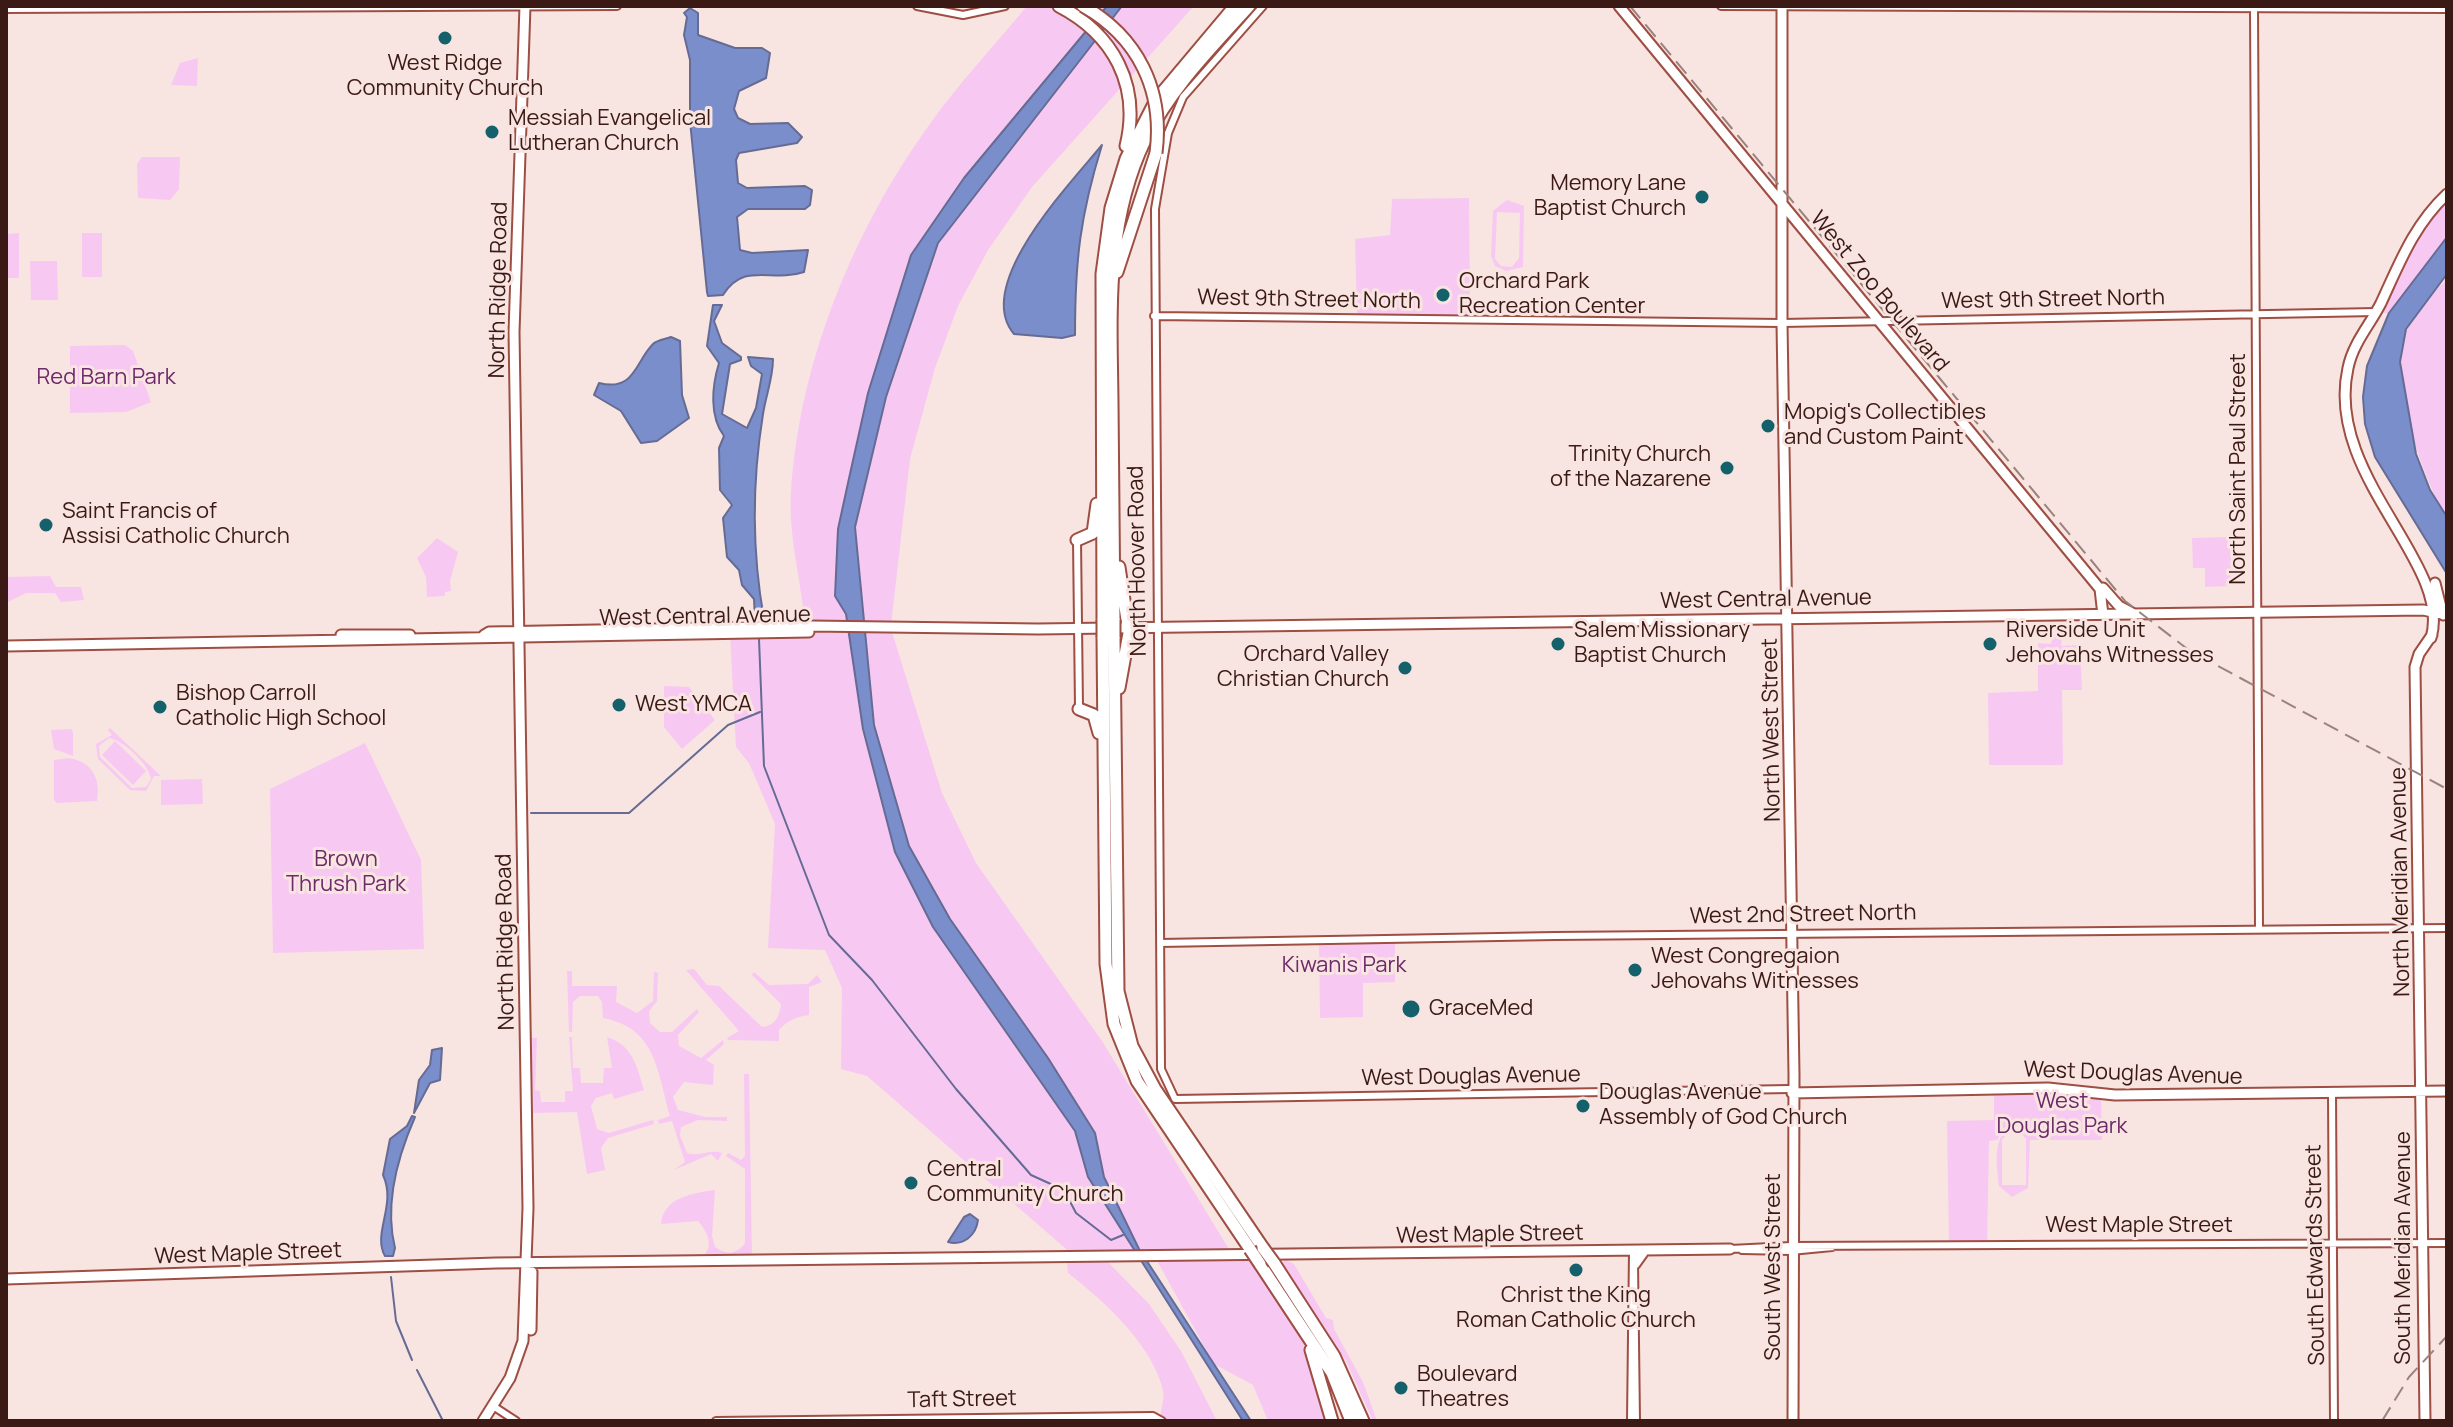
<!DOCTYPE html>
<html>
<head>
<meta charset="utf-8">
<style>
  body { margin:0 }
  #map { position:relative; width:2453px; height:1427px; overflow:hidden; background:#f8e4e1; font-family:Manrope,sans-serif }
  canvas { display:block }
  .frame { position:absolute; inset:0; border:8px solid #3b1914; pointer-events:none }
</style>
</head>
<body>
<div id="map">
<canvas width="2453" height="1427"></canvas>
<div class="frame"></div>
</div>
<script>
const ctx = document.querySelector('canvas').getContext('2d');
ctx.lineJoin = 'round';
function fillPath(path, color) {
  ctx.fillStyle = color;
  ctx.fill(path, 'evenodd');
}
function strokePath(path, color, width, dash) {
  ctx.strokeStyle = color;
  ctx.lineWidth = width;
  ctx.lineCap = dash ? 'butt' : 'round';
  ctx.setLineDash(dash || []);
  ctx.stroke(path);
}
function drawText(font, color, halo, rows, align = 'center') {
  ctx.font = font + ' Manrope,sans-serif';
  ctx.lineWidth = 6;
  ctx.setLineDash([]);
  ctx.textBaseline = 'middle';
  ctx.strokeStyle = halo;
  ctx.fillStyle = color;
  for (const [text, x, y, turn = 0] of rows) {
    ctx.save();
    ctx.translate(x, y);
    ctx.rotate((+turn || 0) * Math.PI / 180);
    ctx.textAlign = isNaN(turn) ? turn : align;
    if (halo) ctx.strokeText(text, 0, 0);
    ctx.fillText(text, 0, 0);
    ctx.restore();
  }
}
const green = new Path2D(`
  M1027,6H1194L1032,187L988,250L958,306L935,368L910,459L891,625L805,626C802,583 788,537 791,493C799,364 852,233 927,128C957,85 994,46 1027,6Z
  M198,58L197,86L171,85L180,63Z
  M142,157H180L179,189L170,200L138,198L137,164Z
  M2447,197V237L2443,246L2389,313H2379L2410,245Z
  M1469,198L1470,317L1357,315L1355,239L1390,235L1392,199Z
  M1507,200L1524,206L1523,267L1506,271L1495,266L1491,256L1493,211ZM1497,212L1520,213L1519,258L1512,267L1501,266L1495,259Z
  M19,233V278H6V234Z
  M82,233H102V277H82Z
  M30,261H57L58,300H31Z
  M2447,280V520C2421,470 2389,388 2406,331C2412,312 2433,292 2447,280Z
  M125,345L133,351L151,402L126,412L70,413V346Z
  M2231,537V586L2205,587V568H2193L2192,538Z
  M437,538L458,552L450,581L451,591L445,592V596L427,597L426,577L417,558Z
  M50,576L56,587H81L84,600L61,602L55,593H26L6,603V577Z
  M892,632L942,793L976,863L1102,1041L1232,1254L1073,1255L867,1076L841,1069L842,988L825,950L768,948L775,824L749,763L736,747L730,634Z
  M2053,637H2062L2061,646L2080,645L2082,690H2062L2063,765H1989L1988,693L2038,691V643L2051,644Z
  M664,686L689,687L715,720L682,749L664,727Z
  M110,728L161,776H154L146,791L130,790L98,759L96,744L112,735L108,730ZM109,738C123,740 149,764 151,779L146,787L132,788L100,757L99,746Z
  M71,729L73,732V756L54,749L51,730Z
  M115,741L146,771L133,785L102,755Z
  M365,743L421,860L424,949L273,953L270,789Z
  M69,758C92,762 101,778 97,801L57,803L54,800V760Z
  M202,779L203,804L161,805V780Z
  M1395,942V982L1363,983V1017L1320,1018L1319,943Z
  M694,969L707,985L719,986L762,1027C776,1025 779,1017 781,1004L752,975L754,972L769,985L808,984L817,975L822,982L809,987V1015C796,1017 788,1020 779,1030V1041L728,1040L727,1038L739,1031L686,970Z
  M567,971H572V986H617L616,1002L637,1013L653,1001L654,972L658,973L657,1001L649,1011L650,1023L660,1032H672L697,1009L699,1012L678,1035L679,1046L701,1058L723,1040L724,1044L706,1060L714,1065L713,1085L684,1082L673,1097L678,1110L705,1117H727V1121L698,1120L681,1127L680,1136L687,1153C699,1157 710,1149 722,1153L718,1161L711,1154L674,1170L685,1162L672,1121L659,1124L658,1120L670,1116C657,1070 656,1028 603,1018L602,1002L598,996H580L573,1002L572,1032H569Z
  M569,1037H572L573,1068H580L581,1083H603L604,1068H612L607,1037C633,1045 637,1067 644,1090L614,1099L612,1093L596,1098L591,1106L597,1129L609,1133L653,1120L654,1124L608,1138L601,1148L605,1170L587,1174L577,1112L533,1113L531,1038H537L535,1090L540,1091L541,1102H565V1091H573Z
  M744,1074H749L752,1259L646,1258L705,1254C714,1244 706,1230 698,1221L661,1224C663,1198 692,1193 715,1190L712,1236L715,1247C727,1256 737,1254 745,1243V1169L726,1156L728,1153L741,1160L745,1156Z
  M2063,1090L2101,1097L2102,1140H2030L2028,1188L2012,1197L1999,1186C1997,1167 1991,1134 2013,1127L2030,1136L2018,1126L2004,1128L1997,1140L1989,1141L1987,1243H1949L1947,1121L1994,1120V1091ZM2009,1131L2020,1132L2026,1139V1185H2002V1140Z
  M1251,1256L1320,1371L1328,1421H1268L1253,1385L1214,1364L1156,1259Z
  M1067,1260H1106L1149,1304L1181,1351L1217,1421H1160C1160,1411 1165,1399 1163,1390C1152,1344 1103,1300 1068,1273Z
  M1286,1260L1294,1264L1326,1318L1333,1320L1334,1329L1363,1382L1377,1421H1373L1346,1361L1280,1264Z`);
const water = new Path2D(`
  M1107,6H1122L938,243L886,397L855,527L874,725L909,846L950,919L1048,1058L1095,1133L1104,1177L1139,1249L1251,1421H1243L1088,1177L1075,1131L933,927L895,852L863,729L846,614L835,596L838,529L848,483L868,393L911,255L964,178Z
  M690,8L698,13V35L735,48H762L770,53L766,78L739,91L734,109L738,118L750,124L788,123L802,137L797,143L739,153L736,160L738,183L747,188L805,186L812,190L810,205L805,209H748L737,217L740,250L752,253L808,250L804,272C771,283 744,261 723,295L708,296L707,292L690,121V60L684,35L687,17L684,13Z
  M1102,145C1080,216 1075,261 1075,335L1062,338L1014,334C972,285 1071,183 1102,145Z
  M2447,237V274L2406,329L2400,362L2416,454L2430,490L2447,517V574L2375,457L2365,424L2363,397L2367,366L2389,313Z
  M713,305H722L714,321L722,343L741,357V360L730,364L722,414L747,428L756,408L762,374L751,366L748,357L773,359C773,378 766,395 763,414C752,482 752,552 764,619L755,620L754,599L742,585L739,570L727,557L723,518L732,505L720,490L719,448L724,436C709,416 712,386 719,363L707,346Z
  M671,337L680,341L682,395L689,418L657,441L641,443L621,411L594,395L599,383C635,392 635,362 653,344C657,340 666,339 671,337Z
  M442,1048L440,1080L430,1083L414,1113L419,1080L430,1065L432,1050Z
  M412,1116L415,1117C397,1158 384,1204 395,1248L393,1256H385C372,1233 397,1205 383,1175L390,1139L407,1126Z
  M970,1214L978,1220C976,1236 963,1246 948,1242L964,1217Z`);
const stream = new Path2D(`
  M759,639L764,766L829,935L872,980L956,1089L1031,1175L1064,1190L1076,1213L1111,1240L1123,1235
  M531,813H629L728,725L760,712
  M391,1277L396,1321L412,1360
  M417,1370L443,1421`);
const minor = new Path2D(`
  M917,6L963,15L1005,6
  M1263,6L1183,97L1168,133L1155,209L1161,1069L1175,1099L1790,1089
  M1721,6L2447,9
  M6,9L617,6
  M2254,9L2259,929
  M1154,316L1782,323L2376,312
  M1077,540L1079,708
  M1160,943L1555,936L2447,928
  M2332,1094L2334,1421
  M1730,1249L1791,1246L2447,1243
  M1742,1250L1791,1251L1832,1247
  M1634,1262L1636,1421
  M493,1406L516,1421
  M716,1421L1153,1416L1162,1421
  M1631,1421L1633,1251`);
const major = new Path2D(`
  M1619,6L2100,589L2103,615
  M1782,6V323L1794,1074L1793,1421
  M2435,583L2443,615
  M2103,588L2119,606L2134,614
  M341,635H410
  M484,635L489,632L811,626L1038,629L2423,610L2447,615
  M2431,638C2453,563 2324,476 2348,368C2353,343 2370,325 2381,303C2400,262 2414,225 2447,194
  M6,646L809,632
  M1792,1093L2048,1088L2115,1095L2447,1091
  M1635,1264L1645,1250
  M6,1279L496,1263L1730,1249
  M531,1330L532,1272
  M483,1421L510,1378L523,1341L528,1208L514,332L525,6
  M2425,1421L2415,667L2419,654L2432,635`);
const highway = new Path2D(`
  M1059,6C1113,34 1141,85 1126,146
  M1117,272L1156,153
  M1077,540L1093,533L1097,504
  M1119,567L1129,633L1119,688
  M1103,620L1102,274L1111,208L1126,159L1156,100L1235,6
  M1114,620C1113,547 1113,474 1112,402C1111,312 1105,223 1145,140C1171,88 1211,48 1249,6
  M1103,637L1106,964L1114,1024L1137,1081L1250,1249
  M1114,637L1118,991L1132,1046L1155,1089L1263,1248
  M1079,709L1094,715L1099,733
  M1274,1263L1334,1356L1363,1421
  M1260,1264L1332,1373L1351,1421
  M1311,1350L1332,1421`);
const rail = new Path2D(`
  M1630,6L2125,601L2190,651L2447,789
  M2382,1421L2409,1377L2447,1336`);
const highwayBridge = new Path2D(`
  M1083,6C1138,37 1164,90 1156,153
  M1103,620V637
  M1114,620V637
  M1263,1248L1274,1263
  M1250,1249L1260,1264`);
const markers = [
  [445,38,8,"#14616c"],
  [492,132,8,"#14616c"],
  [1702,197,8,"#14616c"],
  [1443,295,8,"#14616c"],
  [1768,426,8,"#14616c"],
  [1727,468,8,"#14616c"],
  [46,525,8,"#14616c"],
  [1558,644,8,"#14616c"],
  [1990,644,8,"#14616c"],
  [1405,668,8,"#14616c"],
  [619,705,8,"#14616c"],
  [160,707,8,"#14616c"],
  [1635,970,8,"#14616c"],
  [1411,1009,10,"#14616c"],
  [1583,1106,8,"#14616c"],
  [911,1183,8,"#14616c"],
  [1576,1270,8,"#14616c"],
  [1401,1388,8,"#14616c"]
];
const poiNames = [
  ["West Ridge",445,64,"center"],
  ["Community Church",445,89,"center"],
  ["Messiah Evangelical",508,119],
  ["Lutheran Church",508,144],
  ["Memory Lane",1686,184,"right"],
  ["Baptist Church",1686,209,"right"],
  ["Orchard Park",1459,282],
  ["Recreation Center",1459,307],
  ["Mopig's Collectibles",1784,413],
  ["and Custom Paint",1784,438],
  ["Trinity Church",1711,455,"right"],
  ["of the Nazarene",1711,480,"right"],
  ["Saint Francis of",62,512],
  ["Assisi Catholic Church",62,537],
  ["Salem Missionary",1574,631],
  ["Baptist Church",1574,656],
  ["Riverside Unit",2006,631],
  ["Jehovahs Witnesses",2006,656],
  ["Orchard Valley",1389,655,"right"],
  ["Christian Church",1389,680,"right"],
  ["Bishop Carroll",176,694],
  ["Catholic High School",176,719],
  ["West YMCA",635,705],
  ["West Congregaion",1651,957],
  ["Jehovahs Witnesses",1651,982],
  ["GraceMed",1429,1009],
  ["Douglas Avenue",1599,1093],
  ["Assembly of God Church",1599,1118],
  ["Central",927,1170],
  ["Community Church",927,1195],
  ["Christ the King",1576,1296,"center"],
  ["Roman Catholic Church",1576,1321,"center"],
  ["Boulevard",1417,1375],
  ["Theatres",1417,1400]
];
const streetNames = [
  ["North Ridge Road",499,290,-89],
  ["West Zoo Boulevard",1879,292,50],
  ["West 9th Street North",1309,300,1],
  ["West 9th Street North",2053,300,-1],
  ["North Saint Paul Street",2239,469,-90],
  ["North Hoover Road",1138,561,-91],
  ["West Central Avenue",1766,600,-1],
  ["West Central Avenue",705,617,-1],
  ["North West Street",1772,730,-91],
  ["North Meridian Avenue",2401,882,-91],
  ["West 2nd Street North",1803,915,-1],
  ["North Ridge Road",506,942,-91],
  ["West Douglas Avenue",2133,1074,2],
  ["West Douglas Avenue",1471,1077,-1],
  ["West Maple Street",2139,1226],
  ["West Maple Street",1490,1235,-1],
  ["South Meridian Avenue",2404,1248,-90],
  ["West Maple Street",248,1254,-2],
  ["South Edwards Street",2316,1255,-91],
  ["South West Street",1774,1267,-90],
  ["Taft Street",962,1400,-1]
];
const parkNames = [
  ["Red Barn Park",106,378],
  ["Brown",346,860],
  ["Thrush Park",346,885],
  ["Kiwanis Park",1344,966],
  ["West",2062,1102],
  ["Douglas Park",2062,1127]
];
fillPath(green, '#f7c9f2');
fillPath(water, '#798ecb');
strokePath(water, '#666b94', 2);
strokePath(stream, '#666b94', 2);
strokePath(minor, '#9e4e43', 10);
strokePath(major, '#9e4e43', 13);
strokePath(highway, '#9e4e43', 15);
strokePath(minor, '#fff', 6);
strokePath(major, '#fff', 9);
strokePath(highway, '#fff', 11);
strokePath(rail, '#9c827e', 2, [16, 8]);
strokePath(highwayBridge, '#9e4e43', 15, []);
strokePath(highwayBridge, '#fff', 11);
for (const [x, y, r, color] of markers) {
  const dot = new Path2D();
  dot.arc(x, y, r, 0, 2 * Math.PI);
  ctx.fillStyle = color;
  ctx.fill(dot);
  strokePath(dot, '#f8e4e1', 3);
}
drawText('22px', '#3b1914', '#f8e4e1', poiNames, 'left');
drawText('22px', '#3b1914', '#f8e4e1', streetNames);
drawText('22px', '#6d2a6a', '#f8e4e1', parkNames);
</script>
</body>
</html>
